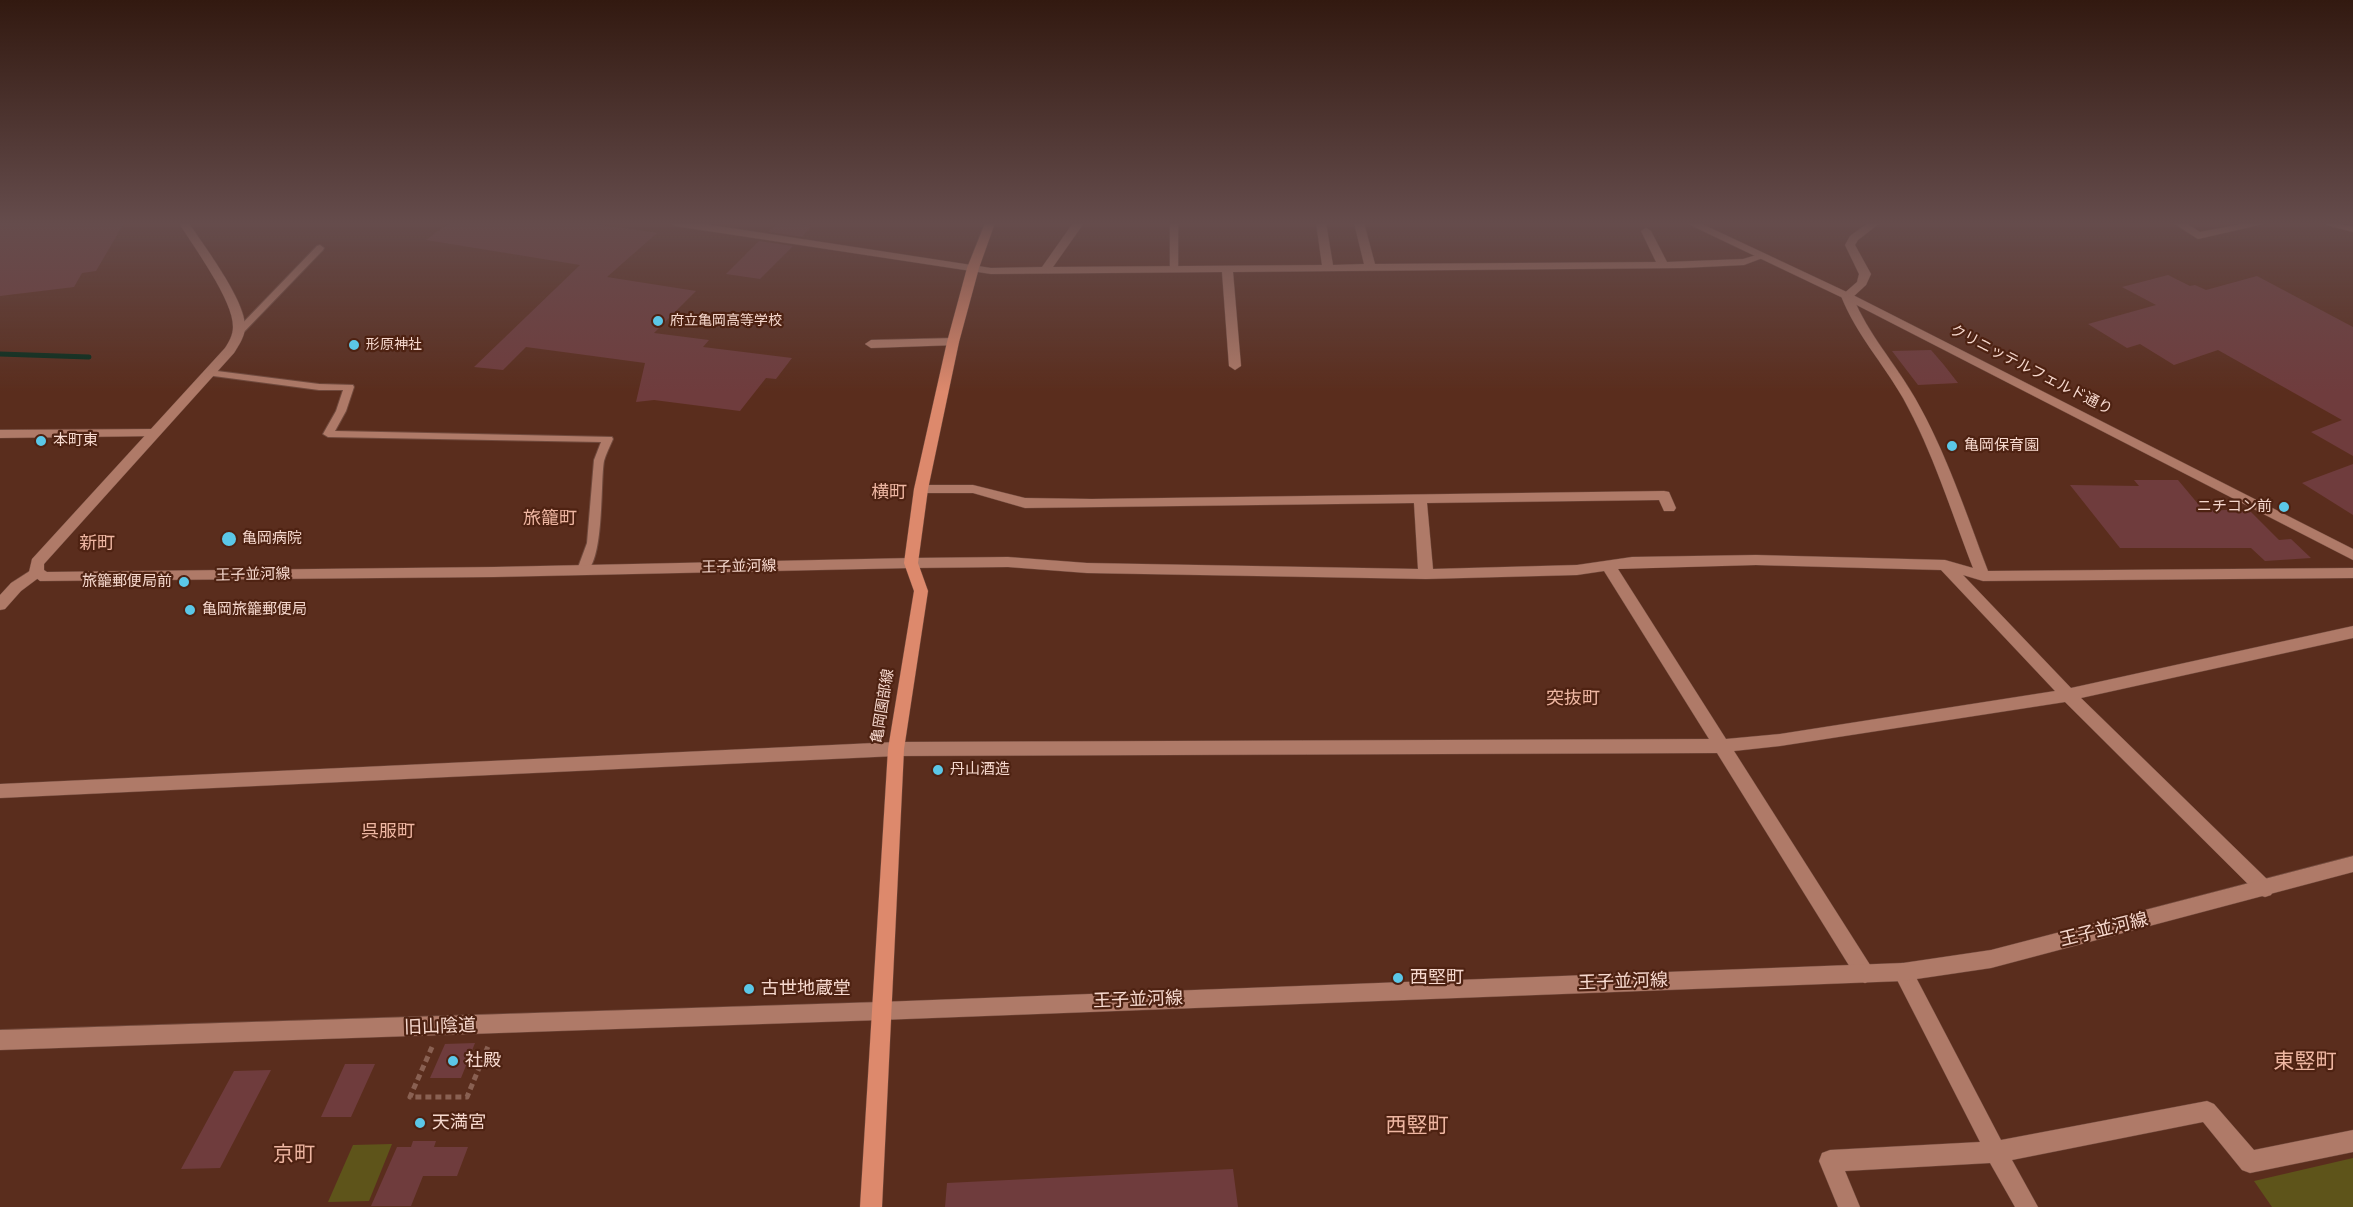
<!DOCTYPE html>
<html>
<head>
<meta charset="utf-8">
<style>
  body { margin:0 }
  canvas { display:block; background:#5a2d1d }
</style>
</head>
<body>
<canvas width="2353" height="1207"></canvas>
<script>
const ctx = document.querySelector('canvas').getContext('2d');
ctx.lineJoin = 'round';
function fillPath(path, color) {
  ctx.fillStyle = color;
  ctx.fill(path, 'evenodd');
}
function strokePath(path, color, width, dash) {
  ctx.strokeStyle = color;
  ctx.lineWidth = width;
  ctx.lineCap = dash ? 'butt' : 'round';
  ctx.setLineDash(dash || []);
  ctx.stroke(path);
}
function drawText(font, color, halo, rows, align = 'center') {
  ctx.font = font + ' "Libre Baskerville","Noto Sans JP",serif';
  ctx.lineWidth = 4.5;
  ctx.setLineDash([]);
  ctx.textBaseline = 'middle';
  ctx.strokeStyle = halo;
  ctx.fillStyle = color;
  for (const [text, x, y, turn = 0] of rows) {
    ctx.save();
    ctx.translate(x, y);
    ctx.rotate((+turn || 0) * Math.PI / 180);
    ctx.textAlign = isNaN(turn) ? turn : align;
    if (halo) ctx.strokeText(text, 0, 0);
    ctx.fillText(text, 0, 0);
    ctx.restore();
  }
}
const green = new Path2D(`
  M392,1144L369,1201L328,1202L353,1145Z
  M2353,1158V1207H2272L2254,1181Z`);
const stream = new Path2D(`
  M0,354L89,357`);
const building = new Path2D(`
  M0,223H124L96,271L82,273L74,287L0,296Z
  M449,223H589L657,233L607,277L696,291L654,333L709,340L703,347L792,358L776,379L766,378L740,411L654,400L636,402L645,363L526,347L503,370L474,367L580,265L426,240Z
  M777,223H795L812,226L802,237L769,232Z
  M759,241L793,246L760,279L726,274Z
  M2168,275L2190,286L2195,285L2206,290L2257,276L2353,327V456L2311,432L2342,420L2218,350L2174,365L2140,344L2127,348L2088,324L2156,305L2122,287Z
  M1931,350L1944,365L1958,383L1918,385L1892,351Z
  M2353,464V515L2302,483Z
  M2134,480H2178L2204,511L2248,509L2279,540L2291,539L2311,558L2265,561L2251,548H2120L2070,485L2139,486Z
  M475,1043L461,1078H430L445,1044Z
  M345,1064H375L351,1117H321Z
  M271,1070L220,1168L181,1169L234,1071Z
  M413,1141H436L434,1147H468L457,1176H423L411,1206H371L397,1147H411Z
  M1233,1169L1238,1207H945L947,1183Z`);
const path = new Path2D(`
  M432,1047L410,1097H467L489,1044`);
const lane = new Path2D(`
  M1170,223H1178V268L1174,271L1170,268Z
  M320,245L324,248L323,250L241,335H235V331L317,246Z
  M209,370L319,384L353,385L354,387L346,411L335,431L612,437L613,439C610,446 606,454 604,461C600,482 605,566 583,574L577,570L587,543L594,460L601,442L328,437L323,434L336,411L343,390H319L206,375L204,373Z`);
const street = new Path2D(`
  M670,223H698L991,268L1042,267L1073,223H1084L1053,267L1322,265L1316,223H1326L1333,265L1364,264L1354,223H1364L1375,264L1656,262L1641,231L1646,228L1651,231L1667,262L1743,259L1763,253L1768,256L1744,265L1682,268L1233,272L1241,366L1235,370L1229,366L1222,272L991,274L675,226Z
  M1868,223H1880L1858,240L1855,245L1871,274L1866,285L1853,297C1868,334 1895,363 1915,398C1946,452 1966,513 1988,571L2353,568V578L1983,581L1963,575L2071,688L2353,626V638L2081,698L2271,883L2274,889L2271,895L2265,897L2259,895L2065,702L1780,746L1734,751L1872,968L1875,974L1872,980L1865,983L1858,980L1717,753L896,756L0,798V784L896,742L1709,739L1604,571L1577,575L1426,579L1087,573L1008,567L911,568L904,563L911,558L1008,557L1087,563L1418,569L1414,503L1025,508L973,493H921L914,489L921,485H973L1025,498L1092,499L1664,491L1669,492L1676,508L1674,511H1664L1659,500L1427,503L1433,569L1577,565L1632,557L1756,555L1945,560L1973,568C1951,511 1933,452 1903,398C1883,363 1856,334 1841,296L1857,282L1859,274L1845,245L1850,236ZM1756,565L1941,570L2055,691L1780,734L1726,739L1618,569Z
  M2173,223H2186L2200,232L2246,223H2268L2198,239Z
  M953,338L959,342L957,345L871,348L865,344L871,340Z
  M153,429L158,430L159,433L158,436L0,438V430Z
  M36,567L41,568L43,572L41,576L21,591L5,609L0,610V595L11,583Z
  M1903,963L1910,966L2001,1140L2207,1101L2214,1104L2254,1150L2353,1130V1152L2250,1173L2242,1170L2203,1122L2012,1160L2038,1207H2015L1990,1163L1845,1171L1860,1207H1838L1819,1161L1822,1153L1830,1150L1980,1142L1893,972L1896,966Z
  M880,1002L887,1004L890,1011L887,1018L880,1020L0,1050V1030Z`);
const secondary = new Path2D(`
  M179,223H189C204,246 246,301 245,327C245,336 239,345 234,353L44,564V570L47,572L494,567L911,558L918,563L911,568L494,577L40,581L29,572L32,559L225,348C229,342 233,335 233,327C234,301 193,246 179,223Z
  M1686,223H1700L1851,294L2353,549V560L1843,298Z
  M2325,223L2353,226V232L2326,225Z
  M2353,856V872L1991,968L1903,981L880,1020L873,1018L870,1011L873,1004L880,1002L1903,963L1991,950Z`);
const primary = new Path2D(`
  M985,223H995L979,268L959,342L928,489L918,563L928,591L904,749L882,1207H860L888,749L914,591L904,563L914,489L947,342L967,268Z`);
const markers = [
  [658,321,6,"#5bc7e7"],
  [354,345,6,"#5bc7e7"],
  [41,441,6,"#5bc7e7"],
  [1952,446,6,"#5bc7e7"],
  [2284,507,6,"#5bc7e7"],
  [229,539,8,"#5bc7e7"],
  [184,582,6,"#5bc7e7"],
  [190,610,6,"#5bc7e7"],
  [938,770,6,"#5bc7e7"],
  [1398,978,6,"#5bc7e7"],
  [749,989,6,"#5bc7e7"],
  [453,1061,6,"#5bc7e7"],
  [420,1123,6,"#5bc7e7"]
];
const farPoinames = [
  ["府立亀岡高等学校",670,321],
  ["形原神社",366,345]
];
const streetNames = [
  ["クリニッテルフェルド通り",2031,370,27],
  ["王子並河線",739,567,-1],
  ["王子並河線",253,575,-1],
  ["亀岡園部線",883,706,-81]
];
const poiNames = [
  ["本町東",53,441],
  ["亀岡保育園",1964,446],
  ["ニチコン前",2272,507,"right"],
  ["亀岡病院",242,539],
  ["旅籠郵便局前",172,582,"right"],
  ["亀岡旅籠郵便局",202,610],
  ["丹山酒造",950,770]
];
const quarterNames = [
  ["横町",889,493],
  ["旅籠町",550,519],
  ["新町",97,544],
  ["突抜町",1573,699],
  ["呉服町",388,832]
];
const nearStreetnames = [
  ["王子並河線",2104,930,-14],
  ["王子並河線",1623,982,-2],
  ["王子並河線",1138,1000,-2],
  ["旧山陰道",440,1027,-2]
];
const nearPoinames = [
  ["西堅町",1410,978],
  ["古世地蔵堂",761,989],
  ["社殿",465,1061],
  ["天満宮",432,1123]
];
const nearQuarternames = [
  ["東竪町",2305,1062],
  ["西竪町",1417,1126],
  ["京町",294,1155]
];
fillPath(green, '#5e541a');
strokePath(stream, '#042c1b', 5);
fillPath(building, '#6f3c3d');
strokePath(lane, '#714a3d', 2);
strokePath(street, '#714a3d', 1);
strokePath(secondary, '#714a3d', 1);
strokePath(primary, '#714a3d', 1);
strokePath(path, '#896052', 5, [6, 4]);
fillPath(lane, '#af7a68');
fillPath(street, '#af7a68');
fillPath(secondary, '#af7a68');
fillPath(primary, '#dd896c');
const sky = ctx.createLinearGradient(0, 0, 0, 392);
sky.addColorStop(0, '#321910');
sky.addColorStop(0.57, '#654c4c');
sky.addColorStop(1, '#654c4c00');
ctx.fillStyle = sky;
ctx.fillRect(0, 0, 2353, 392);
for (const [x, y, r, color] of markers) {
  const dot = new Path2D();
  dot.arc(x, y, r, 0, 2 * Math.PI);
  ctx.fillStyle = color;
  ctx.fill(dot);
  strokePath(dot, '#4e2212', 2);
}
drawText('14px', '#f6d8ce', '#4e2212', farPoinames, 'left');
drawText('15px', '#f6d8ce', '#4e2212', streetNames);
drawText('15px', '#f6d8ce', '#4e2212', poiNames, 'left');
drawText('18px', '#eeb6a2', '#4e2212', quarterNames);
drawText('18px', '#f6d8ce', '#4e2212', nearStreetnames);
drawText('18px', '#f6d8ce', '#4e2212', nearPoinames, 'left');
drawText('21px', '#eeb6a2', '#4e2212', nearQuarternames);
</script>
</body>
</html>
